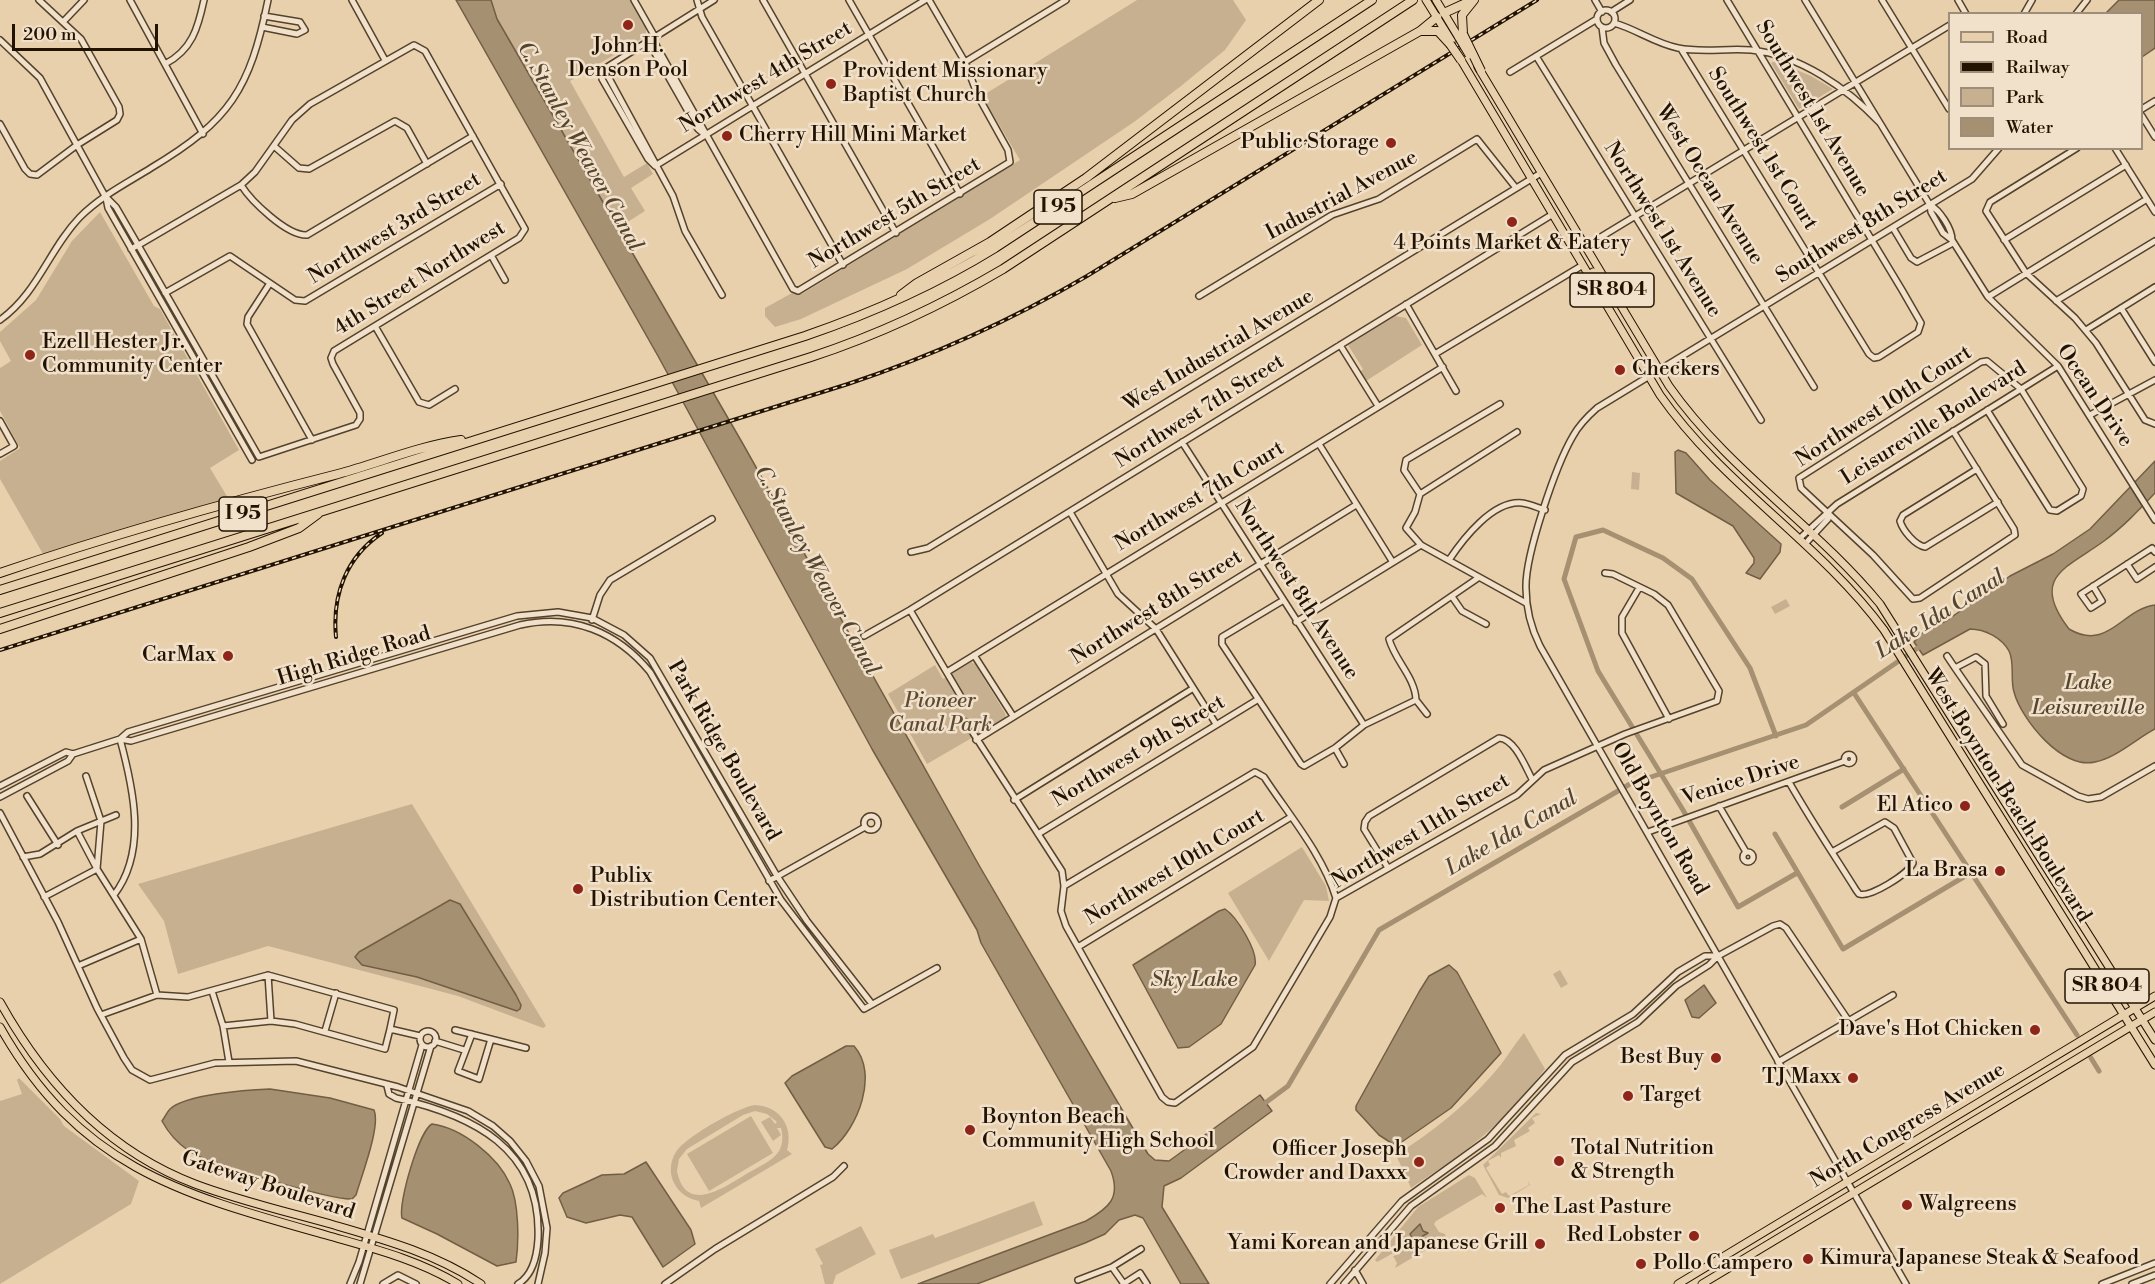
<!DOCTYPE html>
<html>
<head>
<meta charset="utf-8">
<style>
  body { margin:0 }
  #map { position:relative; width:2155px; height:1284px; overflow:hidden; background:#e9d0ad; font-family:"Libre Bodoni",serif }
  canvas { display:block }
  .legend { position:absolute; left:1948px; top:12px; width:195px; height:138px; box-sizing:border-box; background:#f1e0ca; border:2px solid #9e8e79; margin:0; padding:8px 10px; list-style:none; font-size:18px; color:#221300 }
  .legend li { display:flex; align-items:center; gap:12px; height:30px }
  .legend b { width:30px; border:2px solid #9e8e79 }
  .scale { position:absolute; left:12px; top:24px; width:146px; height:27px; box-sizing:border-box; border:3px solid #221300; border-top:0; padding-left:8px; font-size:18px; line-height:21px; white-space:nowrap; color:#221300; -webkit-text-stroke:4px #f1e0ca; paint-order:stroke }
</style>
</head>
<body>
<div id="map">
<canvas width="2155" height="1284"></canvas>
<ul class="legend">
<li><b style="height:8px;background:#e9d0ad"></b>Road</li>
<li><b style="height:8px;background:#221300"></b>Railway</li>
<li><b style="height:16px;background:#c7b090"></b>Park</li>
<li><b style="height:16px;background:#a59072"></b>Water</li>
</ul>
<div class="scale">200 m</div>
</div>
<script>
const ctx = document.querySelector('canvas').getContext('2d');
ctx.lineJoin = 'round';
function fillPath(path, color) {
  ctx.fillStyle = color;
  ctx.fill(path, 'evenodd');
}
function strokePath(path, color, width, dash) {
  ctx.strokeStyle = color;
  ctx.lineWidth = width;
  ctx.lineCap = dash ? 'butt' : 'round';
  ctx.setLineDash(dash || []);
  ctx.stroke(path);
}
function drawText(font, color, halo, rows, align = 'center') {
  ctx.font = font + ' "Libre Bodoni",serif';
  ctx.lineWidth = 5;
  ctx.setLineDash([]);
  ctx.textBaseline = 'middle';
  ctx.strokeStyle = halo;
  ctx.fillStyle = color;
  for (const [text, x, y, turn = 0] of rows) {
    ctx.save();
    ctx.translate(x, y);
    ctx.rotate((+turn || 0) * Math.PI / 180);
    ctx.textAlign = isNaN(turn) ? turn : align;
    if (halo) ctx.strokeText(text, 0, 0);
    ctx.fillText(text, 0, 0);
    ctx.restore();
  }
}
const green = new Path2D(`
  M491,0H630L646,28V36L570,81L624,177L647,163L653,174L631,188L645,211L618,228L497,19Z
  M1137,0H1233L1246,20L1225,50L1181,86L1134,122L990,219L907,269L801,319L775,327L765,316V308L792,293L802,294L1020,160L982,96Z
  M1775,61L1811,76L1833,89L1799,109L1771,63Z
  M100,212L154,306L160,309L239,450L210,468L228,498L43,554L0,479V461L20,448L0,411V368L11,361L0,341V332L36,300L72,241Z
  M1395,316L1406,318L1422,345L1366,381L1360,372L1363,369L1348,345Z
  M1632,472L1640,473L1639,490L1631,489Z
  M1786,599L1790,606L1775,614L1771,607Z
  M971,662L975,664L1005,713L1006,718L927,764L888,694L935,665L943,679Z
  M412,804L546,1026L543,1028L458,996L268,946L178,974L164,921L138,884ZM441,904H460L516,995V1011L417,977L362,965L355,957Z
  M1302,847L1326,886L1329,901L1304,900L1269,961L1228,893Z
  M1560,970L1568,984L1561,988L1553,974Z
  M1524,1033L1545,1069C1502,1126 1470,1149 1411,1188L1396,1155C1432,1132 1465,1106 1493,1074C1505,1061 1513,1046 1524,1033Z
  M19,1078L60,1119L64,1126L139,1181L131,1204L0,1284V1101L22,1094L17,1080Z
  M755,1105C779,1106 794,1126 787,1150L792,1154L701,1208L699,1201C688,1199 679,1193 674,1183C669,1173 670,1161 676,1152C684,1138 738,1107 755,1105ZM755,1111L767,1114L777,1122L775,1124L770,1117L761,1122L773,1141L781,1135L777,1128H781C783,1136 783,1144 779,1151C773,1161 758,1167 748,1173C726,1186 686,1216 677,1171L679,1159L687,1149L743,1115Z
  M1536,1113L1541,1114L1532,1118L1535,1123L1528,1128L1530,1131L1514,1140L1516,1146L1501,1153V1158L1499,1155L1488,1161L1490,1165L1486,1168L1502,1194L1506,1192L1509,1196L1529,1185L1528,1181L1530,1185L1508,1198L1499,1195L1483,1165Z
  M751,1116L773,1153L709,1191L687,1154Z
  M1469,1175L1475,1178L1487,1198L1482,1194L1436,1221L1434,1224L1439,1232L1445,1234L1446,1238L1395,1268L1397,1263L1393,1256L1400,1254L1399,1250L1377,1262L1375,1260L1418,1207Z
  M1034,1201L1043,1225L901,1279L889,1250L933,1234L935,1238Z
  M861,1226L876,1254L836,1275L833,1284H825L820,1265L823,1264L815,1249Z`);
const water = new Path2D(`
  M456,0H491L497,19L743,444L980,867L1148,1154L1155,1160L1169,1161L1260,1095L1272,1111L1181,1178L1164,1186L1162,1207L1209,1284H1181L1143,1218L1135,1215L1119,1220L1105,1234L1085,1243L977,1284H918L1086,1221C1109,1208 1121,1198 1111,1171L981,943L977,930L872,749L658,356Z
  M2119,0H2155V48L2142,57V14L2106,13Z
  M1678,450L1686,453L1710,480L1781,544L1780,552L1760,579L1746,573L1754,563V558L1733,526L1676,493L1675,452Z
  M2155,461V493C2139,510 2123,527 2104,541C2067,568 2029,577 2069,629C2108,652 2122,609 2155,605V729C2136,739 2116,758 2095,762C2062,770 2021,719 2014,692C2010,679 2015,663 2009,651C2002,638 1985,629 1970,629L1923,655L1914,642L1923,632L1946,621L2010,576L2053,554L2090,529Z
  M450,900L460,904L516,995L521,1005L520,1009L517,1011L417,977L362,965L355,957L359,952Z
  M1225,909C1237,917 1258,951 1255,965L1221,1024L1189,1047L1178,1048L1133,965L1219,911Z
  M1449,965L1457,972L1501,1053L1451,1108L1396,1146L1379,1135L1356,1110V1106L1419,992L1429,976Z
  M1704,985L1716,1003L1699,1018L1692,1017L1685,1000Z
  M846,1046H854C879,1074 858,1128 832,1149L825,1147L785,1083L792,1076Z
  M270,1089L330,1098L374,1110C381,1126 361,1177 356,1195L352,1199C331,1200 206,1163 189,1151C177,1143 169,1134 162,1121C165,1117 167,1112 170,1109C186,1094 248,1090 270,1089Z
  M432,1124C462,1128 498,1157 510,1184C519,1203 519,1241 516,1262L497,1266L437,1234L402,1218C398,1203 419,1131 432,1124Z
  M646,1162L691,1230L695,1244L663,1267L632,1217L620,1215L586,1223L567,1217L559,1198L563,1193L602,1175L624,1174Z
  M1420,1224L1423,1231L1428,1233L1414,1241L1410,1234Z`);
const canal = new Path2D(`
  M1854,693L2077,1035
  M1776,736L1750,668L1692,579L1663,558L1603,530L1576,537L1564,579L1598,671L1683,810L1738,907L1797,873
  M1842,807L1904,769
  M1775,834L1843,949L1972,872
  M2091,1058L2099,1071
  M1261,1106L1288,1086L1379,930L1630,784L1806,725L1922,645`);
const minor = new Path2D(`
  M130,0L203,134
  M352,0L385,60
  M634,0L655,37
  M697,0L702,17L843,265
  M763,0L896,233
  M849,0L960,194
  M1595,0L1602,12
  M1805,0L1930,205C1940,210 1952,229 1952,240
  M1882,0L1949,109
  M1958,0L1966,14
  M1597 19a9 9 0 1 1 18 0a9 9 0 1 1-18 0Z
  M1611,12L1630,0
  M2024,14L2032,0
  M2076,14L2087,0
  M63,22L84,0
  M1614,23C1636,29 1654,43 1678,48C1702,53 1726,48 1751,50C1800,55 1847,88 1880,123
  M262,27L297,34L305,30L300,22L264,16
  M1602,27L1604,43L1616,65L1814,387
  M652,38L793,289L798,291L1010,162L1008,150L978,96L965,62L929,0
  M0,40L40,78L105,196L116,207L138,245L259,457L356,425L360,419V413L333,364L331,358L334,351L519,238L525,229L425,51L414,45L310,104L292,120L255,172L241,185L142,243L131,249
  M648,41L698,129L704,134
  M1681,49L1869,354L1874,358L1879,357L1918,332L1921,323L1902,290L1727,0
  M1536,56L1761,420
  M965,62L1066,0
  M165,64C192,50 198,28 204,0
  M604,69L673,196L685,231L722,295
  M604,69L714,0
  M603,71L602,79L648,159L655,166
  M1510,72L1597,19
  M2142,109L2155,101
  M2142,116L2155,137
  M0,124L25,169L30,174L37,175L77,145L117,120L120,114L119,107L81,39L39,0
  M274,146L299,168L309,169L395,121L407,128L427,164
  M2077,148L1990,202L1986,211L2026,273L2075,318L2096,343L2145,420L2155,424
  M2115,148L2155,212
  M655,166L925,0
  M241,185C251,201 287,236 307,235L473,136
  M106,198L108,208L252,460
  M1930,205L1931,212L1943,233L1952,240L1988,297L2058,366L2155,520
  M1893,228L1911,258L1917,262L1953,243
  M2004,240L2126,165
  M1586,246L1950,25
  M491,255L505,280
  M270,283L248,317L247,324L312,440
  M165,293L230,256L295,300L305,301L501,184
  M1199,296L1332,215L1379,199L1477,139L1516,188
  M1988,297L2147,199
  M2056,301L2155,241
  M1406,304L1456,391
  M2121,308L2155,362
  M0,320C38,293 49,249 80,217C101,196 127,183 151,168C230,121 250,89 268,0
  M375,326L419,402L429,405L455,389
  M2086,330L2155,287
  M1340,345L1378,406
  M1435,354L1583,265
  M2090,415L2155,380
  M0,421L14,446L0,454
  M1953,431L2014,529L2015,535L1920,598L1913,599L1873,555L1801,488L1799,478L1981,362L1987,361L2021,389L2083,489L2081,496L2057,511L2050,510L1987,410
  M1517,432L1420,494L1415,512L1406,528L1421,545L1526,603
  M1182,442L1364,725
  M1319,444L1392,561
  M1977,469L1903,515L1900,521C1903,531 1915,545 1925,547L1998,502
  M1420,494L1404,470L1406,460L1500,404
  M1070,512L1118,594L1156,629L1216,724
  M1799,539L1837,504L2058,366
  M1805,544L1828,519L1829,513
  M911,552L928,548L1541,173
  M1449,560C1463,539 1493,500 1522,503C1530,504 1538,508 1545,510
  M2127,564L2137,579L2155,567
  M2093,586L2102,601L2091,608L2081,594L2152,548L2155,552
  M1639,588L1622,617V633L1669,719
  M1453,598L1462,611L1486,624
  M1282,601L1222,637V644L1301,764L1304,766L1335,748L1364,725L1416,700
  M910,610L963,700
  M592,620L600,595L610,580L712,519
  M1296,622L1421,545
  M864,636L910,610L1553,214
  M974,655L1013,716
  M1947,656L1955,668
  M947,672L1443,367
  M1416,700C1415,677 1395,661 1389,639L1478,578
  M1416,700L1427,714
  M966,722L1062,871L1064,886L1061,911L1066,926L1162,1097L1168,1102L1175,1103L1253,1047L1330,917L1336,898L1517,795L1544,770L1625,734L1717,701L1719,691L1668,605L1654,594L1613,574L1605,573
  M2003,724L1986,696L1985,664L1976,657L1955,668L2022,765L2078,796L2088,799L2101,797L2155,766
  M120,739L128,732L517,616L558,612L592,618L624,635L650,658L777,876L807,921L872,1004
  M976,740L1356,505
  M1335,748L1344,764
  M1844.5 759a4.5 4.5 0 1 1 9 0a4.5 4.5 0 1 1-9 0Z
  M1789,782C1810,819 1834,855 1856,890L1859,894C1870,898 1908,874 1913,863L1894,828L1885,822L1832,852
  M0,786L66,752L73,754L120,739L131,741L520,625C572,613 617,632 650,672L781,900L864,1009L937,968
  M27,796L58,845
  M0,797L68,761L73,754
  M1014,800L1192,689
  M1719,806L1746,852
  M0,813L58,922L97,1008L124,1058L132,1070L150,1080L215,1063L296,1061L398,1087L468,1111L493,1126L510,1141L526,1161L539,1186L547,1228L545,1253L538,1284
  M864 823a7 7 0 1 1 14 0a7 7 0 1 1-14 0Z
  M77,831L97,869L141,939L157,995
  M1648,832L1845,761
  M1038,834L1257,700
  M1743 857a5 5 0 1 1 10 0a5 5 0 1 1-10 0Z
  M23,857L40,854L77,831L116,815
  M1388,868L1364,829L1365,822L1369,816L1499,738C1515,739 1525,766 1532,779
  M769,881L865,827
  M1064,886L1255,772L1264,777C1289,815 1323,855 1336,898
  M114,895C148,851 133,787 120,739
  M44,897L97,869L101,821L86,776
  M1078,947L1291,817
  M78,966L141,939
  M268,975L271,1021
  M212,991L223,1026L229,1062
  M101,1015L157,995L188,997L268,975L394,1010L390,1029L420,1036
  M223,1026L271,1021L295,1024L385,1049L390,1029
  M455,1030L526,1048
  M420 1039a8 8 0 1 1 16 0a8 8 0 1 1-16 0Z
  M325,1031L336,993
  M472,1034L458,1071L479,1079L491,1039
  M435,1041L464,1050
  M1778,1062L1893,995
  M387,1086L389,1094L396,1098C472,1115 542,1148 538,1239C537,1256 533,1275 518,1284
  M1112,1267L1124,1284
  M1355,1270L1363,1284
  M1078,1280L1112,1267L1141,1249
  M350,1284L359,1262L422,1045
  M360,1284L431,1046
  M383,1284L398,1275L416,1284
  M665,1284L715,1249L833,1177L844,1166
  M1123,1284L1140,1273L1147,1284
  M1330,1284L1402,1201L1488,1139L1565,1055L1633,1014L1678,972L1705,956H1718
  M1344,1284L1411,1206L1495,1146L1572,1062L1638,1022L1676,986L1709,965L1718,956L1773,926L1780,924L1786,928L1848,1020
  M1906,1284L1540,646C1531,628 1526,609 1526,588C1525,555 1556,465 1573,436C1579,425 1588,416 1597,408L1972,179L1999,148
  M2102,1284L2155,1263
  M2132,1284L2155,1275`);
const major = new Path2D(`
  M1426,0L1452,42
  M1436,0L1459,38
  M1461,60L1660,395C1723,485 1819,542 1884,630L2155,1065
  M1478,67L1669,386C1728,470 1815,525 1880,604L2155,1040
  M1593,272L1600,283L1609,285
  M0,1002C45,1083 106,1150 195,1184C240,1201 288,1212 334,1225C386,1240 436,1254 481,1284
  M0,1027C80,1168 180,1194 326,1235C371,1248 417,1259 458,1284
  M1678,1284L2155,996
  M1702,1284L2155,1012`);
const highway = new Path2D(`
  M1444,13L1468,2
  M1421,31H1438L1450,44
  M1463,34L1462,15L1474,0
  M1115,198L1132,194L1420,31L1437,17
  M901,295L917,283L990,242L1086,178L1319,0
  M0,573C111,535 224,503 338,474C379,463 419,446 461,440
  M0,590L805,336C872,313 935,285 995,248L1372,0
  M0,613L811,357C878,335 942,305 1003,269L1413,0
  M0,629L249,547L299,528L318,514`);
const rail = new Path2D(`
  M336,637C332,595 346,557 382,533
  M0,650L848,384C932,356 1010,321 1087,276L1537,0`);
const majorBridge = new Path2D(`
  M1459,38L1469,55`);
const highwayBridge = new Path2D(`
  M1463,34L1481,71
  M1450,44L1461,60`);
const markers = [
  [628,25,6,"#8f2418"],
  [831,84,6,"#8f2418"],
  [727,136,6,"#8f2418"],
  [1391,143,6,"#8f2418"],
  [1512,222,6,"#8f2418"],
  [30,355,6,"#8f2418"],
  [1620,370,6,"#8f2418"],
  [228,656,6,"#8f2418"],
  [1965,806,6,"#8f2418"],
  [2000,871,6,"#8f2418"],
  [578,889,6,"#8f2418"],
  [2035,1030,6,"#8f2418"],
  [1716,1058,6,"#8f2418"],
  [1853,1078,6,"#8f2418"],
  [1628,1096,6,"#8f2418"],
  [970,1130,6,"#8f2418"],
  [1559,1161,6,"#8f2418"],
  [1419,1162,6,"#8f2418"],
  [1907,1205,6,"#8f2418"],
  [1500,1208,6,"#8f2418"],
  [1694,1236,6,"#8f2418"],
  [1540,1244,6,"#8f2418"],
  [1808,1259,6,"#8f2418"],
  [1641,1264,6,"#8f2418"]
];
const shields = [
  [1058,207,48],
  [1612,290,84],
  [243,514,48],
  [2107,986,84]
];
const shieldNames = [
  ["I 95",1058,207],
  ["SR 804",1612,290],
  ["I 95",243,514],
  ["SR 804",2107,986]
];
const poiNames = [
  ["John H.",628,47,"center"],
  ["Denson Pool",628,71,"center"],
  ["Provident Missionary",843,72],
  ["Baptist Church",843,96],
  ["Cherry Hill Mini Market",739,136],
  ["Public Storage",1379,143,"right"],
  ["4 Points Market & Eatery",1512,244,"center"],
  ["Ezell Hester Jr.",42,343],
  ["Community Center",42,367],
  ["Checkers",1632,370],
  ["CarMax",216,656,"right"],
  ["El Atico",1953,806,"right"],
  ["La Brasa",1988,871,"right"],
  ["Publix",590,877],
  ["Distribution Center",590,901],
  ["Dave's Hot Chicken",2023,1030,"right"],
  ["Best Buy",1704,1058,"right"],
  ["TJ Maxx",1841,1078,"right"],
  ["Target",1640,1096],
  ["Boynton Beach",982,1118],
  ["Community High School",982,1142],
  ["Total Nutrition",1571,1149],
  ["& Strength",1571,1173],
  ["Officer Joseph",1407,1150,"right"],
  ["Crowder and Daxxx",1407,1174,"right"],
  ["Walgreens",1919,1205],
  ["The Last Pasture",1512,1208],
  ["Red Lobster",1682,1236,"right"],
  ["Yami Korean and Japanese Grill",1528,1244,"right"],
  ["Kimura Japanese Steak & Seafood",1820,1259],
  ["Pollo Campero",1653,1264]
];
const streetNames = [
  ["Northwest 4th Street",766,78,-31],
  ["Southwest 1st Avenue",1812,109,59],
  ["Southwest 1st Court",1762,149,58],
  ["West Ocean Avenue",1709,185,58],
  ["Industrial Avenue",1342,196,-28],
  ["Northwest 5th Street",895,214,-31],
  ["Southwest 8th Street",1862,227,-32],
  ["Northwest 3rd Street",395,229,-31],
  ["Northwest 1st Avenue",1662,230,58],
  ["4th Street Northwest",420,279,-32],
  ["West Industrial Avenue",1219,351,-31],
  ["Ocean Drive",2094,396,56],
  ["Northwest 10th Court",1884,407,-33],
  ["Northwest 7th Street",1200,412,-32],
  ["Leisureville Boulevard",1934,424,-32],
  ["Northwest 7th Court",1200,497,-31],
  ["Northwest 8th Avenue",1296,590,57],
  ["Northwest 8th Street",1157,608,-32],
  ["High Ridge Road",354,657,-17],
  ["Park Ridge Boulevard",723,751,60],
  ["Northwest 9th Street",1139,752,-31],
  ["Venice Drive",1741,781,-18],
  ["West Boynton Beach Boulevard",2007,796,58],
  ["Old Boynton Road",1659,819,60],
  ["Northwest 11th Street",1421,832,-31],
  ["Northwest 10th Court",1175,868,-31],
  ["North Congress Avenue",1908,1126,-31],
  ["Gateway Boulevard",268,1186,18]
];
const parkNames = [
  ["Pioneer",940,702],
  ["Canal Park",940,726]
];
const waterNames = [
  ["C. Stanley Weaver Canal",579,147,61],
  ["C. Stanley Weaver Canal",816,571,61],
  ["Lake Ida Canal",1941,615,-32],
  ["Lake",2088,684],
  ["Leisureville",2088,709],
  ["Lake Ida Canal",1512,834,-30],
  ["Sky Lake",1194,981]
];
fillPath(green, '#c7b090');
fillPath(water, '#a59072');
strokePath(water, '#715e44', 1.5);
strokePath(canal, '#a59072', 5);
strokePath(minor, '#54422b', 8);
strokePath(major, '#221300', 9);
strokePath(highway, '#221300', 10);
strokePath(minor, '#f1e0ca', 5);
strokePath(major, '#e9d0ad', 7);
strokePath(highway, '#e9d0ad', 8);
strokePath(rail, '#221300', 4);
strokePath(rail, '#f1e0ca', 1.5, [4.5]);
strokePath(majorBridge, '#221300', 9, []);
strokePath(highwayBridge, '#221300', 10, []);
strokePath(majorBridge, '#e9d0ad', 7);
strokePath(highwayBridge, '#e9d0ad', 8);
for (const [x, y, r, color] of markers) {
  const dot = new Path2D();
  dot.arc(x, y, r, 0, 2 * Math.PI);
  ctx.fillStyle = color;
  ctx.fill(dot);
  strokePath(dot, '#f1e0ca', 2);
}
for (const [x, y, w] of shields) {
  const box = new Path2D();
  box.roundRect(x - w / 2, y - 17, w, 34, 4.5);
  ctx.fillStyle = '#f1e0ca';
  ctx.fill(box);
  strokePath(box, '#221300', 1.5);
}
drawText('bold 20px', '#221300', null, shieldNames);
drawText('21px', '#221300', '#f1e0ca', poiNames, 'left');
drawText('21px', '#221300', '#f1e0ca', streetNames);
drawText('italic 21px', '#5c4a32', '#f1e0ca', parkNames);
drawText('italic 22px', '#56452e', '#f1e0ca', waterNames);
</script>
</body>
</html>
